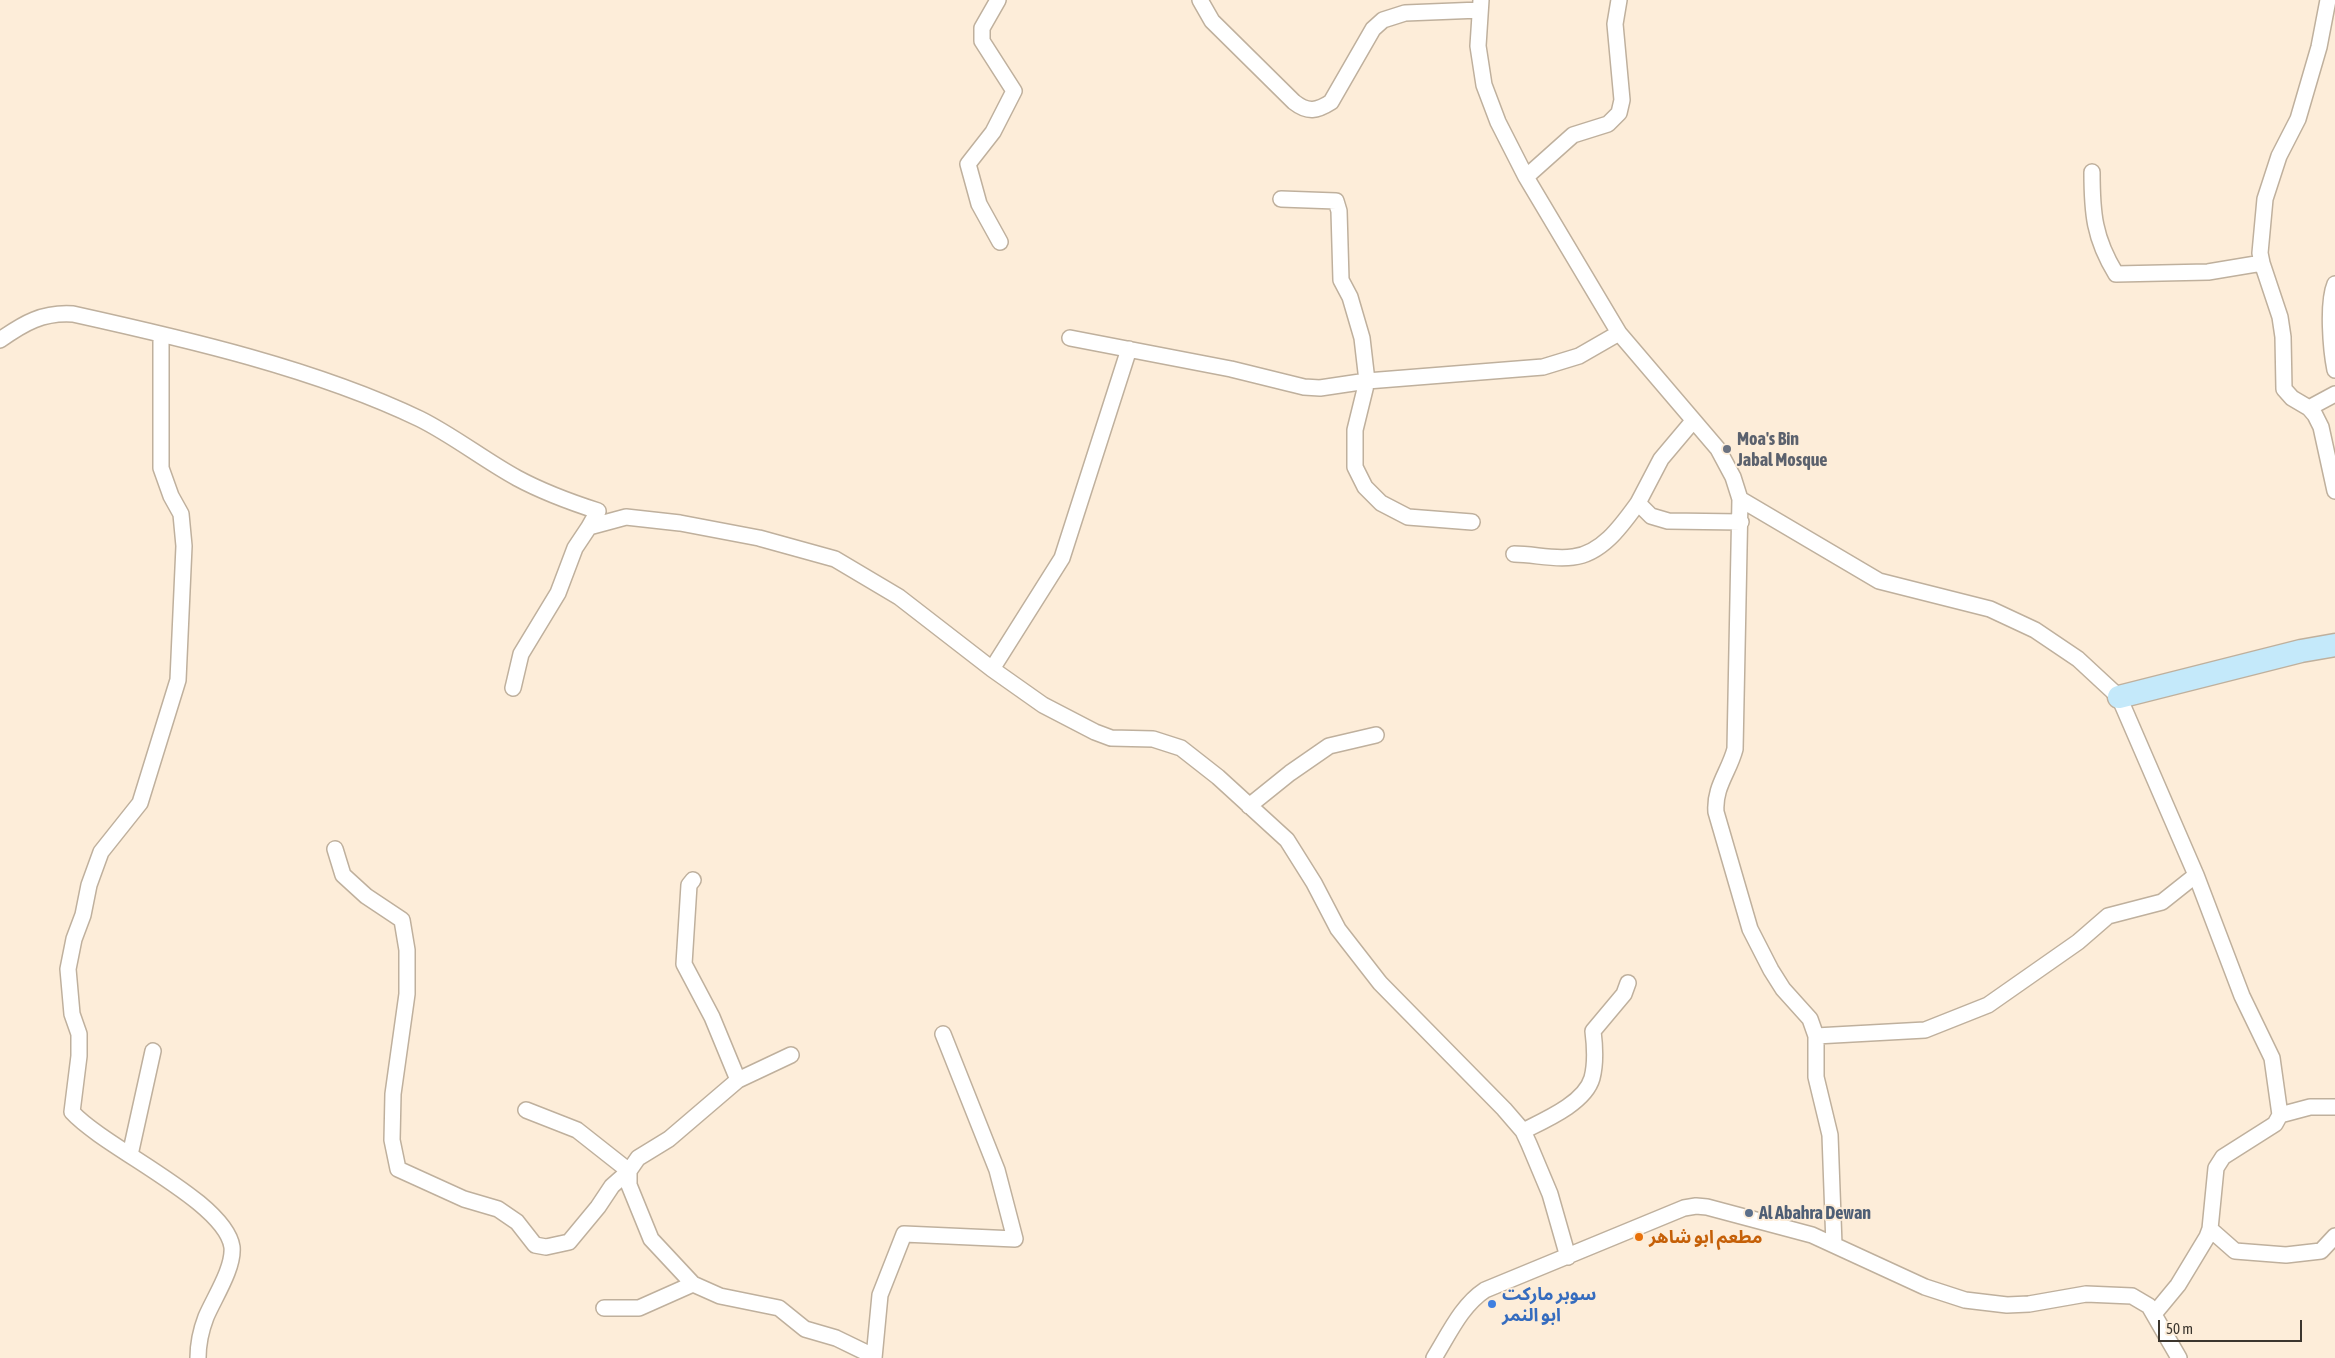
<!DOCTYPE html>
<html>
<head>
<meta charset="utf-8">
<style>
  body { margin:0 }
  #map { position:relative; width:2335px; height:1358px; overflow:hidden; background:#fdedd9; font-family:"Asap Condensed",sans-serif }
  canvas { display:block }
  .scale { position:absolute; left:2158px; top:1320px; width:144px; height:22px; box-sizing:border-box; border:2px solid #3c362e; border-top:0; padding-left:6px; font-size:15px; line-height:18px; white-space:nowrap; color:#3c362e; -webkit-text-stroke:4px #fdedd9; paint-order:stroke }
</style>
</head>
<body>
<div id="map">
<canvas width="2335" height="1358"></canvas>
<div class="scale">50 m</div>
</div>
<script>
const ctx = document.querySelector('canvas').getContext('2d');
ctx.lineJoin = 'round';
function strokePath(path, color, width, dash) {
  ctx.strokeStyle = color;
  ctx.lineWidth = width;
  ctx.lineCap = dash ? 'butt' : 'round';
  ctx.setLineDash(dash || []);
  ctx.stroke(path);
}
function drawText(font, color, halo, rows, align = 'center') {
  ctx.font = font + ' "Asap Condensed","Noto Sans Arabic",sans-serif';
  ctx.lineWidth = 4;
  ctx.setLineDash([]);
  ctx.textBaseline = 'middle';
  ctx.strokeStyle = halo;
  ctx.fillStyle = color;
  for (const [text, x, y, turn = 0] of rows) {
    ctx.save();
    ctx.translate(x, y);
    ctx.rotate((+turn || 0) * Math.PI / 180);
    ctx.textAlign = isNaN(turn) ? turn : align;
    if (halo) ctx.strokeText(text, 0, 0);
    ctx.fillText(text, 0, 0);
    ctx.restore();
  }
}
const street = new Path2D(`
  M998,0L982,28V41L1014,91L993,132L968,164L979,204L1000,242
  M1200,0L1212,21L1294,102C1308,113 1317,111 1331,102L1373,29L1383,20L1405,13L1480,10
  M1481,0L1478,46L1484,85L1498,122L1526,177L1619,333L1718,449L1733,477L1740,499L1735,749C1729,772 1714,787 1716,812L1750,929L1771,970L1783,989L1810,1019L1816,1036V1077L1830,1135L1834,1245
  M2328,0L2319,47L2298,119L2279,156L2265,199L2260,253L2262,263L2280,317L2283,337L2284,389L2292,398L2309,408L2315,415L2321,427L2335,491
  M2092,172C2092,213 2094,238 2116,274L2208,272L2262,263
  M1526,177L1573,135L1608,124L1619,113L1622,100L1615,24L1619,0
  M1281,199L1336,201L1339,211L1341,280L1350,297L1362,338L1367,381L1355,430V467L1365,487L1381,503L1408,517L1472,522
  M2335,284C2327,303 2331,350 2335,370
  M161,335V468L171,496L181,514L184,546L178,680L140,803L101,852L89,885L83,915L74,939L68,969L72,1014L79,1034V1056L72,1112C106,1149 225,1201 232,1247C234,1268 214,1298 206,1317C201,1330 198,1344 198,1358
  M1070,338L1231,369L1304,387L1320,388L1367,381L1543,367L1579,356L1619,333
  M0,340C24,323 43,312 73,314C186,339 316,369 420,419C454,436 484,460 517,478C543,492 570,502 598,511L589,527L626,517L680,523L759,538L835,559L899,597L992,669L1043,705L1095,732L1111,738L1153,739L1181,748L1218,777L1287,840L1314,883L1338,929L1380,983L1504,1109L1523,1131L1529,1144L1550,1194L1568,1257
  M2309,408L2335,394
  M1693,421L1661,459L1638,503L1651,516L1668,521L1741,522
  M1740,499L1879,581L1990,609L2035,630L2078,659L2119,697L2196,875L2242,996L2272,1058L2280,1115L2275,1124L2223,1157L2216,1168L2210,1229L2207,1237L2178,1285L2154,1314
  M1514,554C1534,554 1553,560 1573,557C1602,554 1622,525 1638,503
  M992,669L1062,558L1129,349
  M513,688L521,654L558,593L575,548L589,527L597,523
  M1249,806L1290,773L1329,746L1376,735
  M335,849L343,875L366,896L402,920L407,950V994L393,1094L392,1140L398,1169L464,1199L498,1209L517,1222L535,1245L546,1247L569,1242L598,1207L612,1186L629,1171L577,1130L526,1110
  M693,880L689,885L684,964L712,1017L738,1080
  M1816,1036L1925,1030L1988,1005L2078,942L2108,916L2162,902L2196,875
  M791,1055L738,1080L669,1139L638,1158L629,1171V1185L651,1239L693,1284L720,1296L779,1308L805,1329L836,1338L867,1353L871,1358
  M2280,1115L2310,1107H2335
  M1523,1131C1545,1120 1585,1103 1592,1078C1596,1063 1595,1047 1593,1031L1624,994L1628,983
  M130,1155L153,1051
  M2210,1229L2235,1251L2286,1255L2321,1251L2335,1236
  M604,1308H639L693,1284
  M874,1358L880,1295L904,1234L1015,1239L997,1170L943,1034
  M1434,1358C1449,1334 1461,1306 1485,1290L1684,1208L1696,1206L1707,1207L1812,1235L1925,1287L1965,1300L2007,1305L2029,1304L2086,1294L2132,1296L2149,1306L2179,1358`);
const secondary = new Path2D(`
  M2119,697L2301,651L2335,645`);
const markers = [
  [1727,449,5,"#6b7280"],
  [1749,1213,5,"#5c6f8a"],
  [1639,1237,5,"#e8710a"],
  [1492,1304,5,"#3f7fe0"]
];
const worshipNames = [
  ["Moa's Bin",1737,439],
  ["Jabal Mosque",1737,460]
];
const serviceNames = [
  ["Al Abahra Dewan",1759,1213]
];
const foodNames = [
  ["مطعم ابو شاهر",1649,1237]
];
const shopNames = [
  ["سوبر ماركت",1502,1294],
  ["ابو النمر",1502,1315]
];
strokePath(street, '#bfb09d', 18);
strokePath(secondary, '#bfb09d', 25);
strokePath(street, '#fff', 15);
strokePath(secondary, '#c4e9fa', 22);
for (const [x, y, r, color] of markers) {
  const dot = new Path2D();
  dot.arc(x, y, r, 0, 2 * Math.PI);
  ctx.fillStyle = color;
  ctx.fill(dot);
  strokePath(dot, '#fdedd9', 2);
}
drawText('bold 18px', '#5b616d', '#fdedd9', worshipNames, 'left');
drawText('bold 18px', '#4e5e75', '#fdedd9', serviceNames, 'left');
drawText('bold 18px', '#c56008', '#fdedd9', foodNames, 'left');
drawText('bold 18px', '#366cbe', '#fdedd9', shopNames, 'left');
</script>
</body>
</html>
